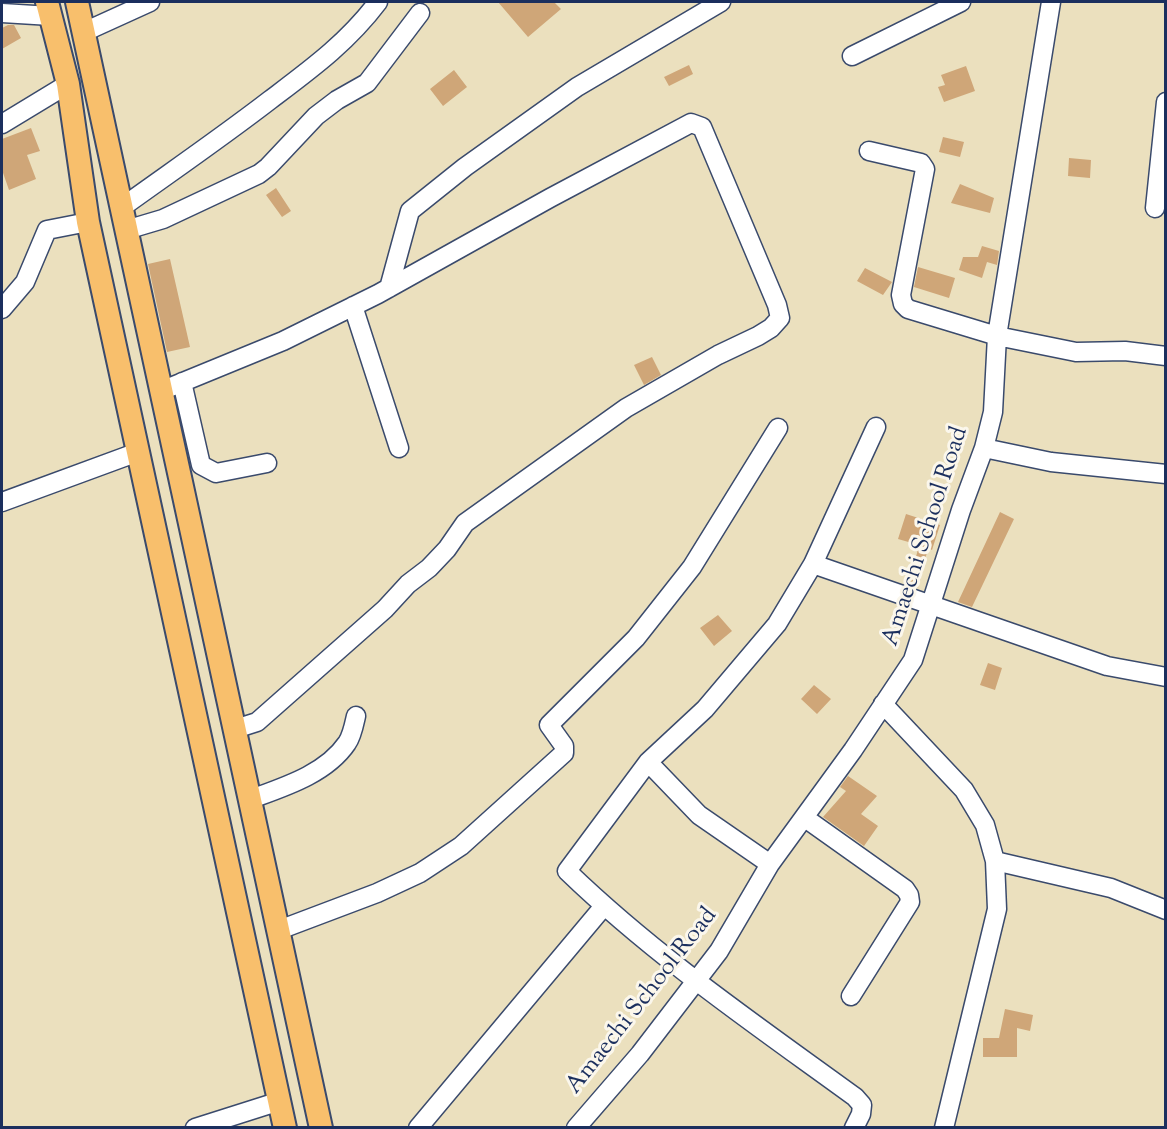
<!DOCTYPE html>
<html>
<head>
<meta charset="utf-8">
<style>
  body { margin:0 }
  #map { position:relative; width:1167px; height:1129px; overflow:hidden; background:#ebe0be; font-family:"Sorts Mill Goudy",serif }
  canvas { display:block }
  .frame { position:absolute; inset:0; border:3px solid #1b2f5e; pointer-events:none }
</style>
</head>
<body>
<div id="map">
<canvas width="1167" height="1129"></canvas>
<div class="frame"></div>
</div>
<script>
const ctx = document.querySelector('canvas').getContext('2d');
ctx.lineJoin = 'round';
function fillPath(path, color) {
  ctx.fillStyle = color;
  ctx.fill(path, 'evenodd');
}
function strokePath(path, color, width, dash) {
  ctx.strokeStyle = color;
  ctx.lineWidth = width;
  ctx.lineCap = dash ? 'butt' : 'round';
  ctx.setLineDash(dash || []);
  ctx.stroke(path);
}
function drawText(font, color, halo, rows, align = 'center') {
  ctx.font = font + ' "Sorts Mill Goudy",serif';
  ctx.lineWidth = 6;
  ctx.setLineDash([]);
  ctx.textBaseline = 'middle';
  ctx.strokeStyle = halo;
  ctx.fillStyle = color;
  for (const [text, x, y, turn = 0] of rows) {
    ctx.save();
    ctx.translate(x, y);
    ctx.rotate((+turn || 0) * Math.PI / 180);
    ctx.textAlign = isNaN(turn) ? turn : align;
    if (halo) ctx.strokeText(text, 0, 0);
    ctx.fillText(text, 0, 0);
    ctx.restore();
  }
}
const building = new Path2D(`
  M498,2H554L561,9L528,37Z
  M8,25H14L21,38L2,49V28Z
  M689,65L693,74L669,86L664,77Z
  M966,66L975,91L944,102L938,87L945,85L941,75Z
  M454,70L467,87L443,106L430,89Z
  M31,128L40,151L27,155L36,179L9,190L2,170V139Z
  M943,137L964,142L960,157L939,152Z
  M1069,158L1091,160L1090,178L1068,176Z
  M960,184L994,198L990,213L951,203Z
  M276,188L291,211L282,217L266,195Z
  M982,246L999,251L997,265L987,262L982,278L959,270L963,257H978Z
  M170,259L190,347L167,352L148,264Z
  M918,267L955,278L949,298L914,287Z
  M865,268L892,282L883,295L857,281Z
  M652,357L661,375L644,385L634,365Z
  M1000,512L1014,519L972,607L958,602Z
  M906,514L940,525L932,550L928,548L918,588L909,585L919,545L898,539Z
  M718,615L732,631L714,646L700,628Z
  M988,663L1002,668L995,690L980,685Z
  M814,685L831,699L817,714L801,699Z
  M848,776L877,796L861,814L878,826L864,846L823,817L846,791L840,787Z
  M1005,1009L1033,1015L1030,1031L1017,1028V1057H983V1038H999Z`);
const minor = new Path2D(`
  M2,13L51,16
  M84,32L150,2
  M852,56L961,2
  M2,124L68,84
  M869,151L921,163L925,169L901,295L903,304L908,309L997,336L1076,352L1125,351L1166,356
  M121,208C171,172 222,137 270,100C311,69 347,43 378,2
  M1155,208L1166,102
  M126,230L163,219L259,174L268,167L316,116L337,100L367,83L420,13
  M389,288L410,211L465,167L577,87L721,2
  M353,306L399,448
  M2,309L25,282L47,230L88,222
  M182,382L201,465L216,473L267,463
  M161,391L283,341L378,294L550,198L691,123L702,127L777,305L780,318L771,328L758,336L718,355L626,408L465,523L447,549L429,568L408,584L385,609L257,722L235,729
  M984,448L1051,462L1166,474
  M2,502L138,452
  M813,564L1107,666L1166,677
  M883,704L964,790L985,825L995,861L997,909L944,1128
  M648,762L699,815L770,864
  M251,799C284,787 326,774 347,743C352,736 354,725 356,716
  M805,818L905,889L909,895L910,902L851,996
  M995,861L1111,888L1166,910
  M279,930L377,893L420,873L461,846L564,753V746L549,725L636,638L692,567L778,428
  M195,1128L280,1101
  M418,1128L604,906
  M576,1128L640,1054L719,951L770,864L853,750L913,660L961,510L984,448L993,412L997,336L1051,2
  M854,1128L861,1114L862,1105L855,1097C756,1025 655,956 567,871L648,762L705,709L777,624L813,564L876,427`);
const major = new Path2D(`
  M47,2L68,84L88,222L285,1128
  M77,2L321,1128`);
const streetNames = [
  ["Amaechi School Road",927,537,-72],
  ["Amaechi School Road",643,1002,-52]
];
fillPath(building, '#cfa678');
strokePath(minor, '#3a4a6c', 21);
strokePath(major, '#3a4a6c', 26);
strokePath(minor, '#fff', 18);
strokePath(major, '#f8bf6c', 22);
drawText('24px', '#1b2f5e', '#fbf7ec', streetNames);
</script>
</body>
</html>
